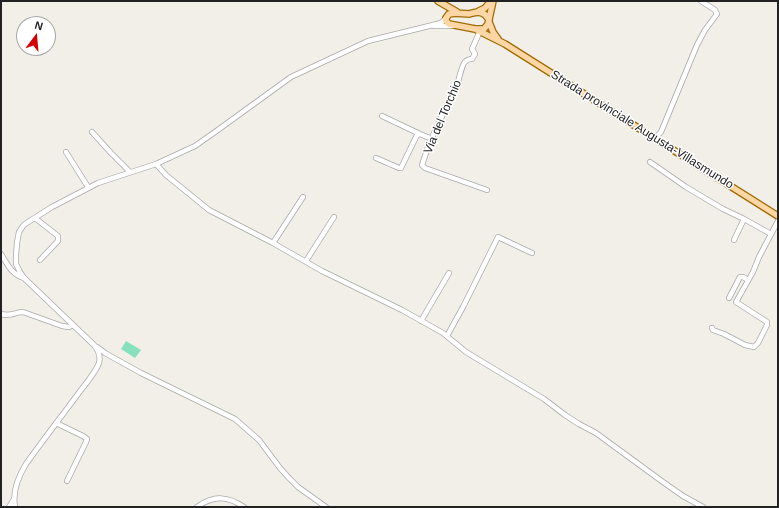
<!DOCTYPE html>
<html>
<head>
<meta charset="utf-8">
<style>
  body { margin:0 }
  #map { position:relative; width:779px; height:508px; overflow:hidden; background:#f2efe9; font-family:Arial,sans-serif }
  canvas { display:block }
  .frame { position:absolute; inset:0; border:2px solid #222; pointer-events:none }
  .north { position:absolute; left:16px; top:16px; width:40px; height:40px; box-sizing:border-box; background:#fff; border:1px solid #a7a7a7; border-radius:50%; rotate:16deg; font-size:11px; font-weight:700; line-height:16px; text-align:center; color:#222 }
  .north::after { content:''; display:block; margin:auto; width:14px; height:18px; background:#d40000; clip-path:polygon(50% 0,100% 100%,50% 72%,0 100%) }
</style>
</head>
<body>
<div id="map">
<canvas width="779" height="508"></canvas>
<div class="frame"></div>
<div class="north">N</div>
</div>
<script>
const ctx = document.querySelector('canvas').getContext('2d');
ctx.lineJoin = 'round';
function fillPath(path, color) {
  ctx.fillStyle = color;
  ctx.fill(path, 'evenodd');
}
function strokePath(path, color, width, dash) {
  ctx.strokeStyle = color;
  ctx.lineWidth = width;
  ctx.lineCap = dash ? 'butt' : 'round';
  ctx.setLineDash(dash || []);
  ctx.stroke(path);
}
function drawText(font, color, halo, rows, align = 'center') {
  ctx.font = font + ' Arial,sans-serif';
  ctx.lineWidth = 3;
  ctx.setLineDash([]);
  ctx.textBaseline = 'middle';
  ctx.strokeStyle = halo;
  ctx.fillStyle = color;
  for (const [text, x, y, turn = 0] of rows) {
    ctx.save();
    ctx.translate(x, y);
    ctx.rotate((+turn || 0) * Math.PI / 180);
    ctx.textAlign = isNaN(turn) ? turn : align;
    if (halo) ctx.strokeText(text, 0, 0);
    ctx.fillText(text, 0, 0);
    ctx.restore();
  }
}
const pitch = new Path2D(`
  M126,341L141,350L135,358L121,349Z`);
const minor = new Path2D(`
  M434,26H453
  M480,31L472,49L475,54L472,59C470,59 466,60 465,62C463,63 459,78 458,82L429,144L422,165L425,168L487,190
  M382,116L420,134
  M92,132L111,153L130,172
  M655,138L661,132L697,45L705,30L717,14L715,10L701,1
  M66,152L88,187
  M376,158L399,168H401L417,135L420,134L432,139
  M650,162L686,187L723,209L744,219L771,234
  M156,164L166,175L209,210L273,243L322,271L402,310L443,333L466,352L544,399L565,415L579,424L596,433L663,482L683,496L703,507
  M35,218L58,236V241L40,260
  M734,240L744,219
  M273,243L303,197
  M1,254C8,265 11,274 24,278
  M306,261L334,217
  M729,298L740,277H743L748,280
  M1,314C12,317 14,312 23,312L62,326L69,327L73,325
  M421,321L449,273
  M712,328L713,330L724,334L745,345L754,347L758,343L767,325V322L736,302L753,272L759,257L778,221
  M447,336L463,307L498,237L532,253
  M97,347L105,353L141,373L235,419L259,440L280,468L289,478L298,487L326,507
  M56,423L83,436L87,439L86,442L67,481
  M9,507L14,499
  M15,507C12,491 18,477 26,464C43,440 61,417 78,394C84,386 96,372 99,363C101,356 98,350 94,345L24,278L20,272L16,264V255L17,243L19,232L23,226L25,224L52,207L98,183L156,164L195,146L215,132L291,77L368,41L437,24L442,22L446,18
  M197,507C214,495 228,496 244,507`);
const major = new Path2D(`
  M438,1L457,12
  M477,12L485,8L491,1
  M489,20C487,17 486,14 482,13C478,11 473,13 469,14C462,14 456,12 449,14L446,18V21L449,24L475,29H484L488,24L493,1
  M489,22L493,32L498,39
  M475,29L505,44L778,216`);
const streetNames = [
  ["Via del Torchio",443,117,-67],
  ["Strada provinciale Augusta-Villasmundo",642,130,32]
];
fillPath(pitch, '#88e0be');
strokePath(minor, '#a9a9a9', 6);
strokePath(major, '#a06b00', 8);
strokePath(minor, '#fff', 4.5);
strokePath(major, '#fcd6a4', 5.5);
drawText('12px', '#222', '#fff', streetNames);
</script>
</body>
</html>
